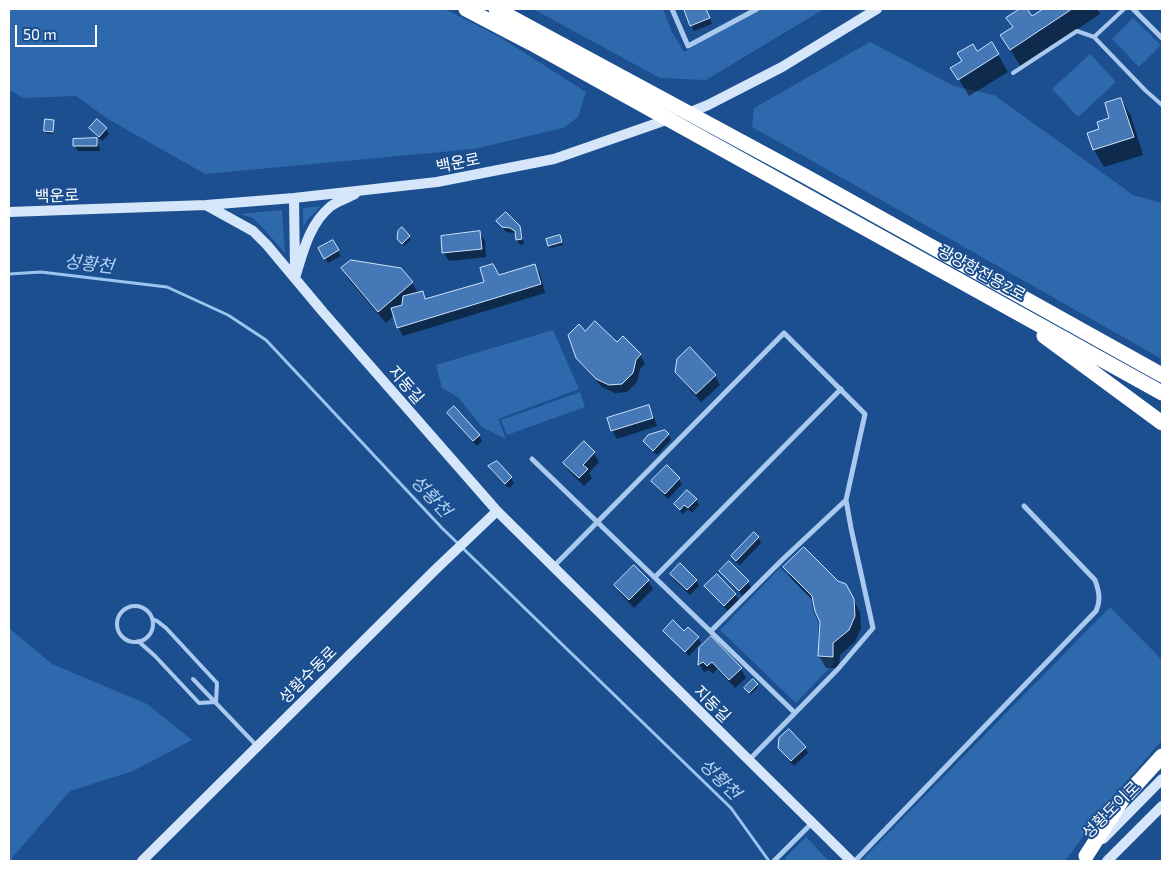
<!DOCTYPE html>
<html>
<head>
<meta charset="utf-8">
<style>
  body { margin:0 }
  #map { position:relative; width:1171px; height:870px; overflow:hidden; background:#1b4f8f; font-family:"Exo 2",sans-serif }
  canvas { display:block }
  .frame { position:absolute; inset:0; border:10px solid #fff; pointer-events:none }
  .scale { position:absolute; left:15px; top:25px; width:82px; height:22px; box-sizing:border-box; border:2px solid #fff; border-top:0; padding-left:6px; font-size:15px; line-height:18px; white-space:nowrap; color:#fff; -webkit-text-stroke:4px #1b4f8f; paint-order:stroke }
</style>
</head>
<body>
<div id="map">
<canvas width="1171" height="870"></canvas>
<div class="frame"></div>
<div class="scale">50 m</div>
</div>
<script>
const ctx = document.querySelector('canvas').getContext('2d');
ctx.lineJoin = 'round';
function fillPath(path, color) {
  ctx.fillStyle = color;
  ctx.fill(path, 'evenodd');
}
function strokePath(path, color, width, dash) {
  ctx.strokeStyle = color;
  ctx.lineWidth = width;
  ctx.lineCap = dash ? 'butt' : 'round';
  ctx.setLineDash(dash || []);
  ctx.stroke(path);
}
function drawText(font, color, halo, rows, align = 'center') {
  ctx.font = font + ' "Exo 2","Noto Sans KR",sans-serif';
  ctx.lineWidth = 4;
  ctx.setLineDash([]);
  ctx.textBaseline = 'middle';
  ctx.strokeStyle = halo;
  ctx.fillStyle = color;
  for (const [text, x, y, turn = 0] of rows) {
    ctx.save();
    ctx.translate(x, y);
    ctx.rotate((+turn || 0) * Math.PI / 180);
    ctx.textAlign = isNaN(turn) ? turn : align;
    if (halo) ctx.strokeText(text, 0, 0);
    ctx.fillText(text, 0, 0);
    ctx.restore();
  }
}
const green = new Path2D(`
  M9,9H445L498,36L586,92L578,117L563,128L474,149L205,174L108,119L76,96L23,98L9,90Z
  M533,9H663L672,32L684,52L758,9H824L706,80L660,78Z
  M1133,18L1161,45L1139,67L1112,39Z
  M870,42L954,86L994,95L1133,195L1162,203V359L752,127L754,108Z
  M1090,54L1116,82L1078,117L1052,89Z
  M321,206L308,219L303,227V208Z
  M282,210L285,253L263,228L253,218L240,214Z
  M553,330L579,389L498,419L506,439L482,427L458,397L442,388L436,365Z
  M580,392L585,407L507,435L501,420Z
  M780,568L811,598L813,612L818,622V658H831L835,662L796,703L720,630Z
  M1110,607L1162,660V740L1112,798L1065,861H863L862,860Z
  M9,628L52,664L147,704L192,740L133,771L70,791L12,858V861H9Z
  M806,837L829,861H786L785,858Z`);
const shadow = new Path2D(`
  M690,9H706L712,24L694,31L685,10Z
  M1022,9H1026L1032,18L1046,9H1097L1100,14L1021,67L1002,36L1014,28L1008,18Z
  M992,44L1008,72L969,96L952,68Z
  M1121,99L1131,116L1143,155L1104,167L1094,150L1089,134L1101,130L1111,118Z
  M53,122L54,124L53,134L46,133L45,131Z
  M91,128L106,129L109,134L102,141L94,133Z
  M96,140L99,145L100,151H78L75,146Z
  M498,221L519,227L522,233L524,244L520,245L517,240L516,235L514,233L506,232Z
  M480,233L485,241L486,257L449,261L444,253Z
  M560,236L563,245L550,248L547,240Z
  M409,237L411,239L404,246L400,241Z
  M332,241L341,256L328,263L320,249Z
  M535,266L540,274L545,293L403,336L398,327L394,315L386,323L349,280L342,269L412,283L418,293L422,292L426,300L485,283L498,277Z
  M585,333L617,344L640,355L645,364L640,369L637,382L627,392L615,393L602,387L583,366L577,357Z
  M676,371L715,376L720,385L701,402L682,380Z
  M649,406L653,415L657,426L617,439L612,430Z
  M449,413L479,435L482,441L477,446L452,418Z
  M668,434L671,440L657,455L648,447L644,441Z
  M584,443L594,453L599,462L589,473L592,478L584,486L569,471L564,463Z
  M489,467L511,478L514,483L509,488L492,472Z
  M679,479L682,484L668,499L656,486L653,481Z
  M696,500L699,505L692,513L688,509L683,514L679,510L676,504Z
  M758,537L761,543L740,565L736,562L733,556Z
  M634,567L648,581L653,589L634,608L621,594L616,585Z
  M785,568L852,597L860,612L861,628L855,642L840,655L839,668H826L819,656L821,622L814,602L792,579Z
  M721,571L748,582L751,588L743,596L724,576Z
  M671,574L696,580L699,586L690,595L674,580Z
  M717,575L735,595L739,600L728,611L709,591L706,586Z
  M665,631L684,633L698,638L701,643L689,656L668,636Z
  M711,638L741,669L746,678L735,688L717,669L713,674L709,670L704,672L699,664Z
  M757,685L758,687L751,694L747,690Z
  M779,748H805L808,753L794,766L783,753Z`);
const stream = new Path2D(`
  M9,274L41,272L167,287L228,315L266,340L442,528L731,808L769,861`);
const building = new Path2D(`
  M686,9H706L710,18L690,26L684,10Z
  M1020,9H1027L1032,16L1043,9H1072L1010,50L1000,35L1013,27L1006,18Z
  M992,42L999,54L958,80L950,68L962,61L957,53L973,44L977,51Z
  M1121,98L1134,137L1093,150L1087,133L1099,129L1097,122L1109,118L1105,103Z
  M45,119L54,120L53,132L44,131Z
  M97,119L107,128L99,137L89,128Z
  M97,138V146H73V139Z
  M506,212L520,226L522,239L516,240L515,231L510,228L502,227L496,221Z
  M402,227L410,236L402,244L397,239L398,231Z
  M480,231L482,249L442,253L441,236Z
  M560,235L562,242L548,246L546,239Z
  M333,240L339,250L324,259L318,248Z
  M351,260L401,268L413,282L378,312L341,268Z
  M493,264L499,275L535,264L541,284L397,328L391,308L402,305L403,296L423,291L425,299L484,282L480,268Z
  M595,321L617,342L623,336L641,354L636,360L633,373L622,384L609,385L596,379L576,358L568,335L579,324L585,331Z
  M690,347L716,375L696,394L675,372L677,359Z
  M649,405L653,418L611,431L607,418Z
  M454,406L480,435L473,441L447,413Z
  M665,430L669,434L653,451L643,441L648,435Z
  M584,441L595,452L583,465L588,469L579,478L563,463Z
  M497,461L512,477L505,484L488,466Z
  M667,465L680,478L665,494L651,481Z
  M687,490L697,499L688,508L684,505L680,510L674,504Z
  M754,532L759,537L736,561L731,556Z
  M804,547L838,581L846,584L854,599L855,616L849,630L833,643V657L818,656L820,622L815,611L812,596L783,567Z
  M729,561L749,581L739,591L719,571Z
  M680,563L697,580L687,590L670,574Z
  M634,565L649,580L629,600L614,585Z
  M717,574L736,594L724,606L704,586Z
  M673,620L684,631L688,627L699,637L685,652L663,631Z
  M711,636L742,668L729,680L712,662L707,666L703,662L698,665L699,648Z
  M753,679L758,684L749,693L744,688Z
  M789,729L806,747L791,761L778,748L779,738Z`);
const lane = new Path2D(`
  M1094,37L1145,90L1162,105
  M1013,73L1077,31L1094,37L1124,9
  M117 624a18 18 0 1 1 36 0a18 18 0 1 1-36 0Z
  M138,641L155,656L199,703L216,702L217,683L166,628L157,621L152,619
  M193,679L256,745`);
const street = new Path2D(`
  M672,9L688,46L757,9
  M1133,9L1162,38
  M532,459L795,713
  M553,567L784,333L865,414L846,500L851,528L873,628L838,669L749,760
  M655,577L841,389
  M711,631L782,560L846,500
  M774,861L812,823
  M855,861L1096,611C1101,600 1099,591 1095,580L1024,506`);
const secondary = new Path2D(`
  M686,114L708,105L782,67L877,9
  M294,198L295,269
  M206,205L253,231L267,245L323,312L497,511L851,861
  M9,212L206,205L294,198L437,182L554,159L672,118
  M295,278C303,252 309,224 331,206C338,201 348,198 355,194
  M1103,839L1162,779
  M142,861L435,570L497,511
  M1107,861L1162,806`);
const highway = new Path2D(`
  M466,9L531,43L1162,393
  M496,9L805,176L1162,375
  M1044,336L1162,423
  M1086,856L1122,800L1162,756`);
const streetNames = [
  ["백운로",458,163,-11],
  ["백운로",57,196,-2],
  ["광양항전용2로",982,273,29],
  ["지동길",406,385,49],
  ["성황수동로",308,675,-45],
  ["지동길",712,704,45],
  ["성황도이로",1111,810,-45]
];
const waterNames = [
  ["성황천",89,264,7],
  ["성황천",431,496,47],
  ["성황천",720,779,45]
];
fillPath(green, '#2e69ad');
fillPath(shadow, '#0007');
strokePath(stream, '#9cc4f0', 3);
fillPath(building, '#4478b7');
strokePath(building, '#cfe3fa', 1);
strokePath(lane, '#a9c9ee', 4);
strokePath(street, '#a9c9ee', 5);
strokePath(secondary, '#d6e6fa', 10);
strokePath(highway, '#fff', 15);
drawText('16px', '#fff', '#1b4f8f', streetNames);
drawText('italic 18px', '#b5d3f5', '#1b4f8f', waterNames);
</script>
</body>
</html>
